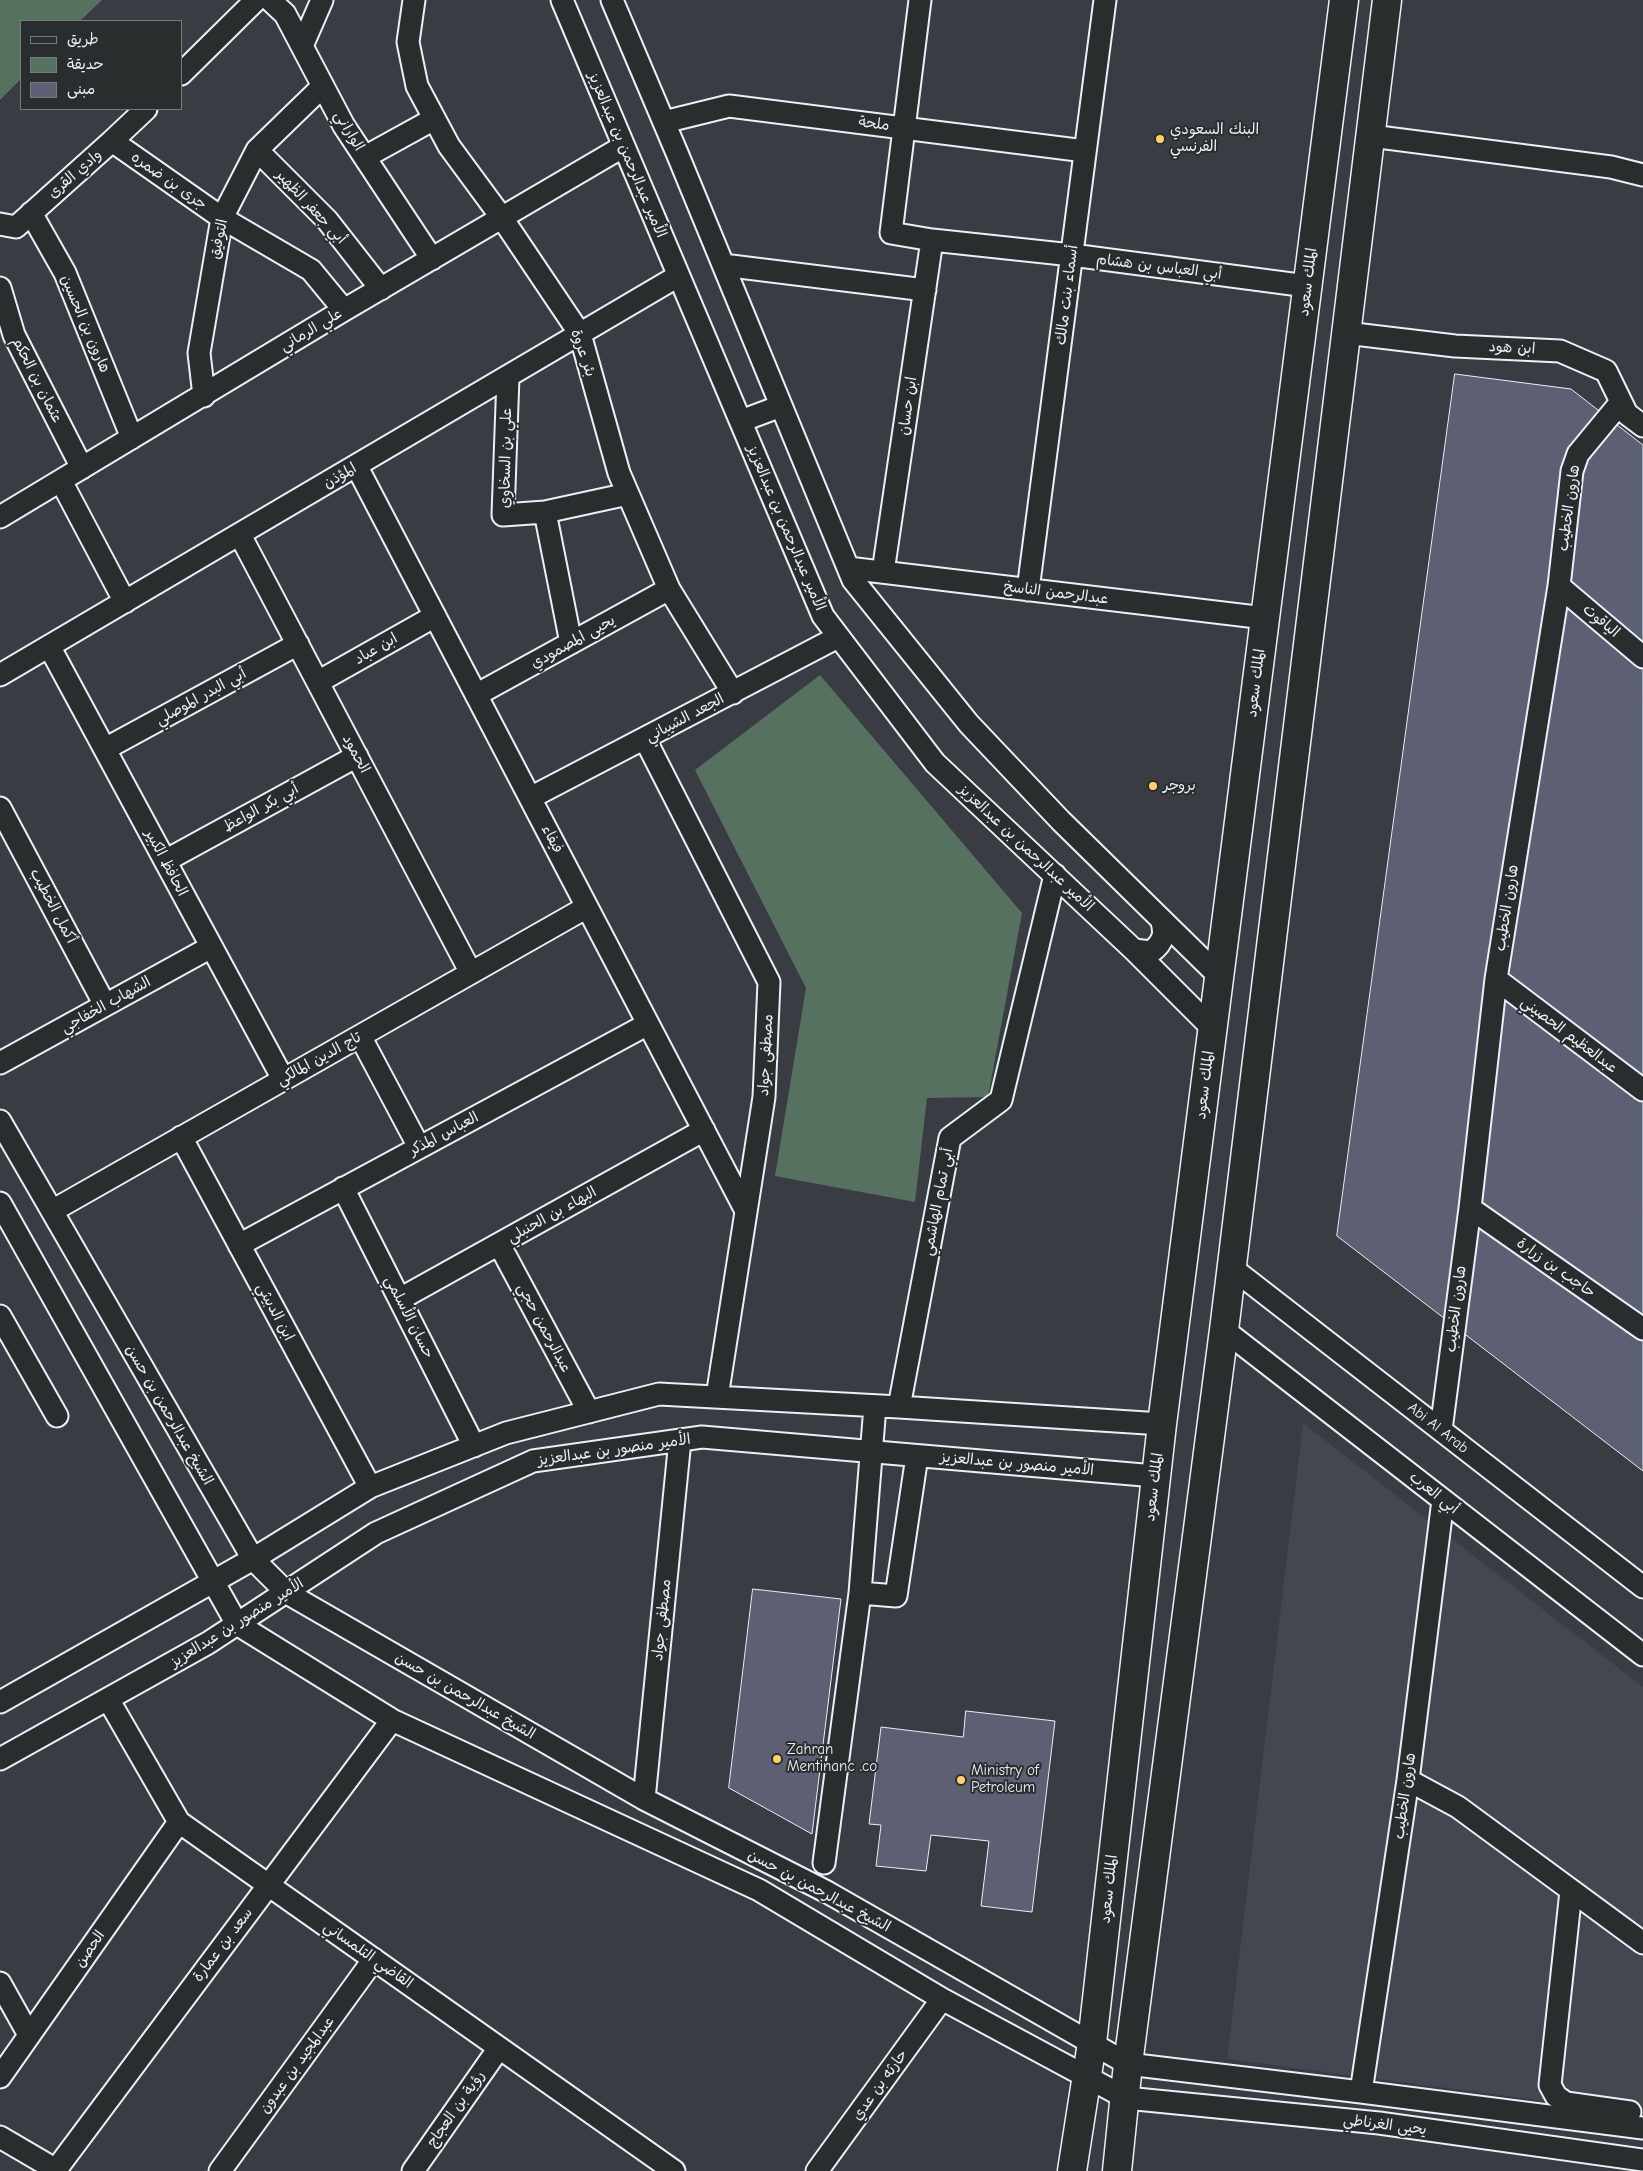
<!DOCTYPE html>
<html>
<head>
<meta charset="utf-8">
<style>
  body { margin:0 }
  #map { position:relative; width:1643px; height:2171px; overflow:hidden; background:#393c42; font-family:"Comic Neue","Playpen Sans Arabic",sans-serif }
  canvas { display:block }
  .legend { position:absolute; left:20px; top:20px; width:162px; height:90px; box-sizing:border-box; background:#2a2d2e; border:1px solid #767b7f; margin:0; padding:6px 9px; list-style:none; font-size:15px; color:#e8f1f8 }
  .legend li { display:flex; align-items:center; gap:10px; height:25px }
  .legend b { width:25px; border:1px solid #767b7f }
</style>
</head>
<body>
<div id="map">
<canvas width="1643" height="2171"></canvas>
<ul class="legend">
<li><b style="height:6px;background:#2a2d2e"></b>طريق</li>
<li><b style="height:14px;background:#567160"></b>حديقة</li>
<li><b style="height:14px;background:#5d5f72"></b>مبنى</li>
</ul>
</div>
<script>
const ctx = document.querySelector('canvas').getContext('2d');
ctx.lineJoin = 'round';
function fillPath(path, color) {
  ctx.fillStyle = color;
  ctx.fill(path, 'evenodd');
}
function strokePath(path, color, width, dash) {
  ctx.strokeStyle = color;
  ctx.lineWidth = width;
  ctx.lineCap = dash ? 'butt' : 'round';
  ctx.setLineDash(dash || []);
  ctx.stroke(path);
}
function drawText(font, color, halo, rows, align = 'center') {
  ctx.font = font + ' "Comic Neue","Playpen Sans Arabic",sans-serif';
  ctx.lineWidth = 4;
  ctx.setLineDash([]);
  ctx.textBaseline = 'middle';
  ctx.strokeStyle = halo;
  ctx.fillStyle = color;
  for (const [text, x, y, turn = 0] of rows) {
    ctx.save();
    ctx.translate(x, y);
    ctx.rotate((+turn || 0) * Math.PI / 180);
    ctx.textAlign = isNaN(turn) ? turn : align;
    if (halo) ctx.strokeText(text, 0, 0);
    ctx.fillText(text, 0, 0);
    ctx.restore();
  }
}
const built = new Path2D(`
  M1303,1423L1643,1687V2114L1227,2059Z`);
const green = new Path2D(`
  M0,0H102L80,21H21V79L0,100Z
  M820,675L1022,913L988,1097L927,1098L915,1202L775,1176L806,988L695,770Z`);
const building = new Path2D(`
  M1455,374L1571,389L1643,445V1471L1337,1236Z
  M753,1589L841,1599L812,1834L729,1788Z
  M966,1711L1055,1721L1032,1912L981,1906L989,1841L931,1835L926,1871L876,1866L881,1825L869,1824L881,1727L963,1737Z`);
const minor = new Path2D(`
  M270,0L285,14L344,126L432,259
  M414,0L408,42L417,86L449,146L502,218L580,334L619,473L669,589L733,693
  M562,0L823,616L935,763L1134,950L1212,1028
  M612,0L677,153L853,580L969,724L1061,821L1219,976
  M920,0L891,233L932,240L1072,255L1307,286
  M302,46L322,0
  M181,74L256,0
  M664,122L729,106L1085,151
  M1371,136L1611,167L1643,175
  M112,141L222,218L311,270L344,310
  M257,150L327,220L381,289
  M365,157L434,119
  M31,213L65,273L132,438
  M0,224L16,227L112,141L146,109
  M723,265L925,290
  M0,288L14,335L82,468
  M1346,333L1455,346L1560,351L1606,371L1627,414L1643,426
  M508,377L503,515L545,512L571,643
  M204,396L199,353L222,218L257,150L323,86
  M741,421L781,406
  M357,467L746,1211
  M61,481L125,602
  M545,512L628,494
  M0,517L344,310L624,146
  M240,535L471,973
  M848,568L1265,618
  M883,572L932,240
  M1559,586L1643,657
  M1028,590L1105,0
  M49,646L283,1079
  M0,675L678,276
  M318,682L435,616
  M476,695L669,589
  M645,739L769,982L764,1097L717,1397
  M105,749L298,644
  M530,798L838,637
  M0,808L105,1005
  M165,861L357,756
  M1134,950L1151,952C1164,942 1166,933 1161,919
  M1496,979L1643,1090
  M360,1036L419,1147
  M0,1063L211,947
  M0,1121L253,1559L287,1593L644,1799L827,1892L1128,2064L1361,2092L1643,2128
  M181,1137L370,1487
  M343,1188L474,1446
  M0,1203L237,1624L392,1720L759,1890L942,1999L1126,2098L1379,2123L1643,2160
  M1470,1208L1643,1329
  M52,1211L587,907
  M499,1244L589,1412
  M239,1245L648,1024
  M1232,1268L1643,1587
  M400,1299L704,1130
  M0,1316L57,1416
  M1224,1330L1643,1655
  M875,1406L860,1593L896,1596L917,1456
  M899,1407L950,1138L1001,1100L1055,875
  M1441,1430L1470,1208L1496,979L1559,586L1572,471L1578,454L1621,402
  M108,1699L179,1822L674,2171
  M0,1702L253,1559L370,1487L506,1433L659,1394L899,1407L1162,1424
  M0,1759L208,1643L376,1533L533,1461L702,1437L1155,1476
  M1408,1780L1458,1807L1643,1943
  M644,1799L680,1440
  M824,1863L860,1593
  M1571,1891L1550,2085L1556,2096L1566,2103L1630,2112
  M0,1983L29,2035
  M0,2077L179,1822
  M1361,2092L1408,1780L1443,1500
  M0,2137L58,2171
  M55,2171L392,1720
  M220,2171L374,1959
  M413,2171L499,2048
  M817,2171L942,1999`);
const major = new Path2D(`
  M1072,2171L1092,2043L1162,1424L1344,0
  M1117,2171L1128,2064L1224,1330L1387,0`);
const markers = [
  [1160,139,5,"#ffd166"],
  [1153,786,5,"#ffd166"],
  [777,1759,5,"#ffd166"],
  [961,1780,5,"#ffd166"]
];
const streetNames = [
  ["ملحة",874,124,7],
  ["الواراني",349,131,59],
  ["الأمير عبدالرحمن بن عبدالعزيز",627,155,67],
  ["وادي القرى",75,174,-41],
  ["جرى بن ضمره",169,181,35],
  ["أبي جعفر الظهير",311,207,47],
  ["التوفيق",219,239,-78],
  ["أبي العباس بن هشام",1159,267,7],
  ["الملك سعود",1308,282,-83],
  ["أسماء بنت مالك",1067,295,-83],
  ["هارون بن الحسين",85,324,67],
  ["علي الرماني",311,330,-31],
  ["ابن هود",1512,348,3],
  ["بئر عروة",583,353,71],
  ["عثمان بن الحكم",37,380,63],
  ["ابن حسان",908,406,-82],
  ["علي بن السخاوي",506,458,-89],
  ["المؤذن",340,476,-30],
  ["هارون الخطيب",1569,508,-82],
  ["الأمير عبدالرحمن بن عبدالعزيز",786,528,67],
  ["عبدالرحمن الناسخ",1056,593,7],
  ["الياقوت",1601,621,40],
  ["يحيى المصمودي",573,642,-29],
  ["ابن عباد",376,649,-30],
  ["الملك سعود",1256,683,-83],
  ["أبي البدر الموصلي",201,697,-29],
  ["الجعد الشيباني",685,718,-28],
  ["الحمود",356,754,62],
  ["أبي بكر الواعظ",261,808,-29],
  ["فيفاء",552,839,62],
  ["الأمير عبدالرحمن بن عبدالعزيز",1026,848,43],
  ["الحافظ الكبير",166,863,62],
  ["أكمل الخطيب",53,906,62],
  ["هارون الخطيب",1507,908,-81],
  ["الشهاب الخفاجي",106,1005,-29],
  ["عبدالعظيم الحصيني",1569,1035,37],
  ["مصطفى جواد",766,1055,-87],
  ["تاج الدين المالكي",319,1059,-29],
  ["الملك سعود",1205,1085,-83],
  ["العباس المذكر",444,1134,-28],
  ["أبي تمام الهاشمي",938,1202,-79],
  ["البهاء بن الحنبلي",552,1215,-29],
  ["حاجب بن زرارة",1556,1268,35],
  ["هارون الخطيب",1456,1309,-83],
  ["ابن الدبيثي",275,1312,62],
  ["حسان الأسلمي",409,1317,63],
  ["عبدالرحمن حجي",544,1328,62],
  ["الشيخ عبدالرحمن بن حسن",169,1415,60],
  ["Abi Al Arab",1438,1428,38],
  ["الأمير منصور بن عبدالعزيز",614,1450,-8],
  ["الأمير منصور بن عبدالعزيز",1017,1464,5],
  ["الملك سعود",1154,1487,-83],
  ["أبي العرب",1434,1493,38],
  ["مصطفى جواد",662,1620,-84],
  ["الأمير منصور بن عبدالعزيز",237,1623,-32],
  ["الشيخ عبدالرحمن بن حسن",465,1696,30],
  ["هارون الخطيب",1405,1796,-82],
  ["الملك سعود",1109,1889,-84],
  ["الشيخ عبدالرحمن بن حسن",819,1891,28],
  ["سعد بن عمارة",223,1945,-53],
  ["الحصن",90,1949,-55],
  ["القاضي التلمساني",368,1955,35],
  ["عبدالمجيد بن عبدون",297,2065,-54],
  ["حارثه بن عدي",880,2085,-54],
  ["رؤية بن العجاج",456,2109,-55],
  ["يحيى الغرناطي",1385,2125,7]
];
const poiNames = [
  ["البنك السعودي",1170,130],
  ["الفرنسي",1170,147],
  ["بروجر",1163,786],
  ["Zahran",787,1750],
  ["Mentinanc .co",787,1767],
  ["Ministry of",971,1771],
  ["Petroleum",971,1788]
];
fillPath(built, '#444650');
fillPath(green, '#567160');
fillPath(building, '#5d5f72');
strokePath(building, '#e8f1f8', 1);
strokePath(minor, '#e8f1f8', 25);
strokePath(major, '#e8f1f8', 31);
strokePath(minor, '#2a2d2e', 21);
strokePath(major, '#2a2d2e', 28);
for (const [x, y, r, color] of markers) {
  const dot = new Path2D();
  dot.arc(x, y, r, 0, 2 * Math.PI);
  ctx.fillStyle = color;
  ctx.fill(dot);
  strokePath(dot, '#2a2d2e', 2);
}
drawText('15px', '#e8f1f8', '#2a2d2e', streetNames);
drawText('15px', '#e8f1f8', '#2a2d2e', poiNames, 'left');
</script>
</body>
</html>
